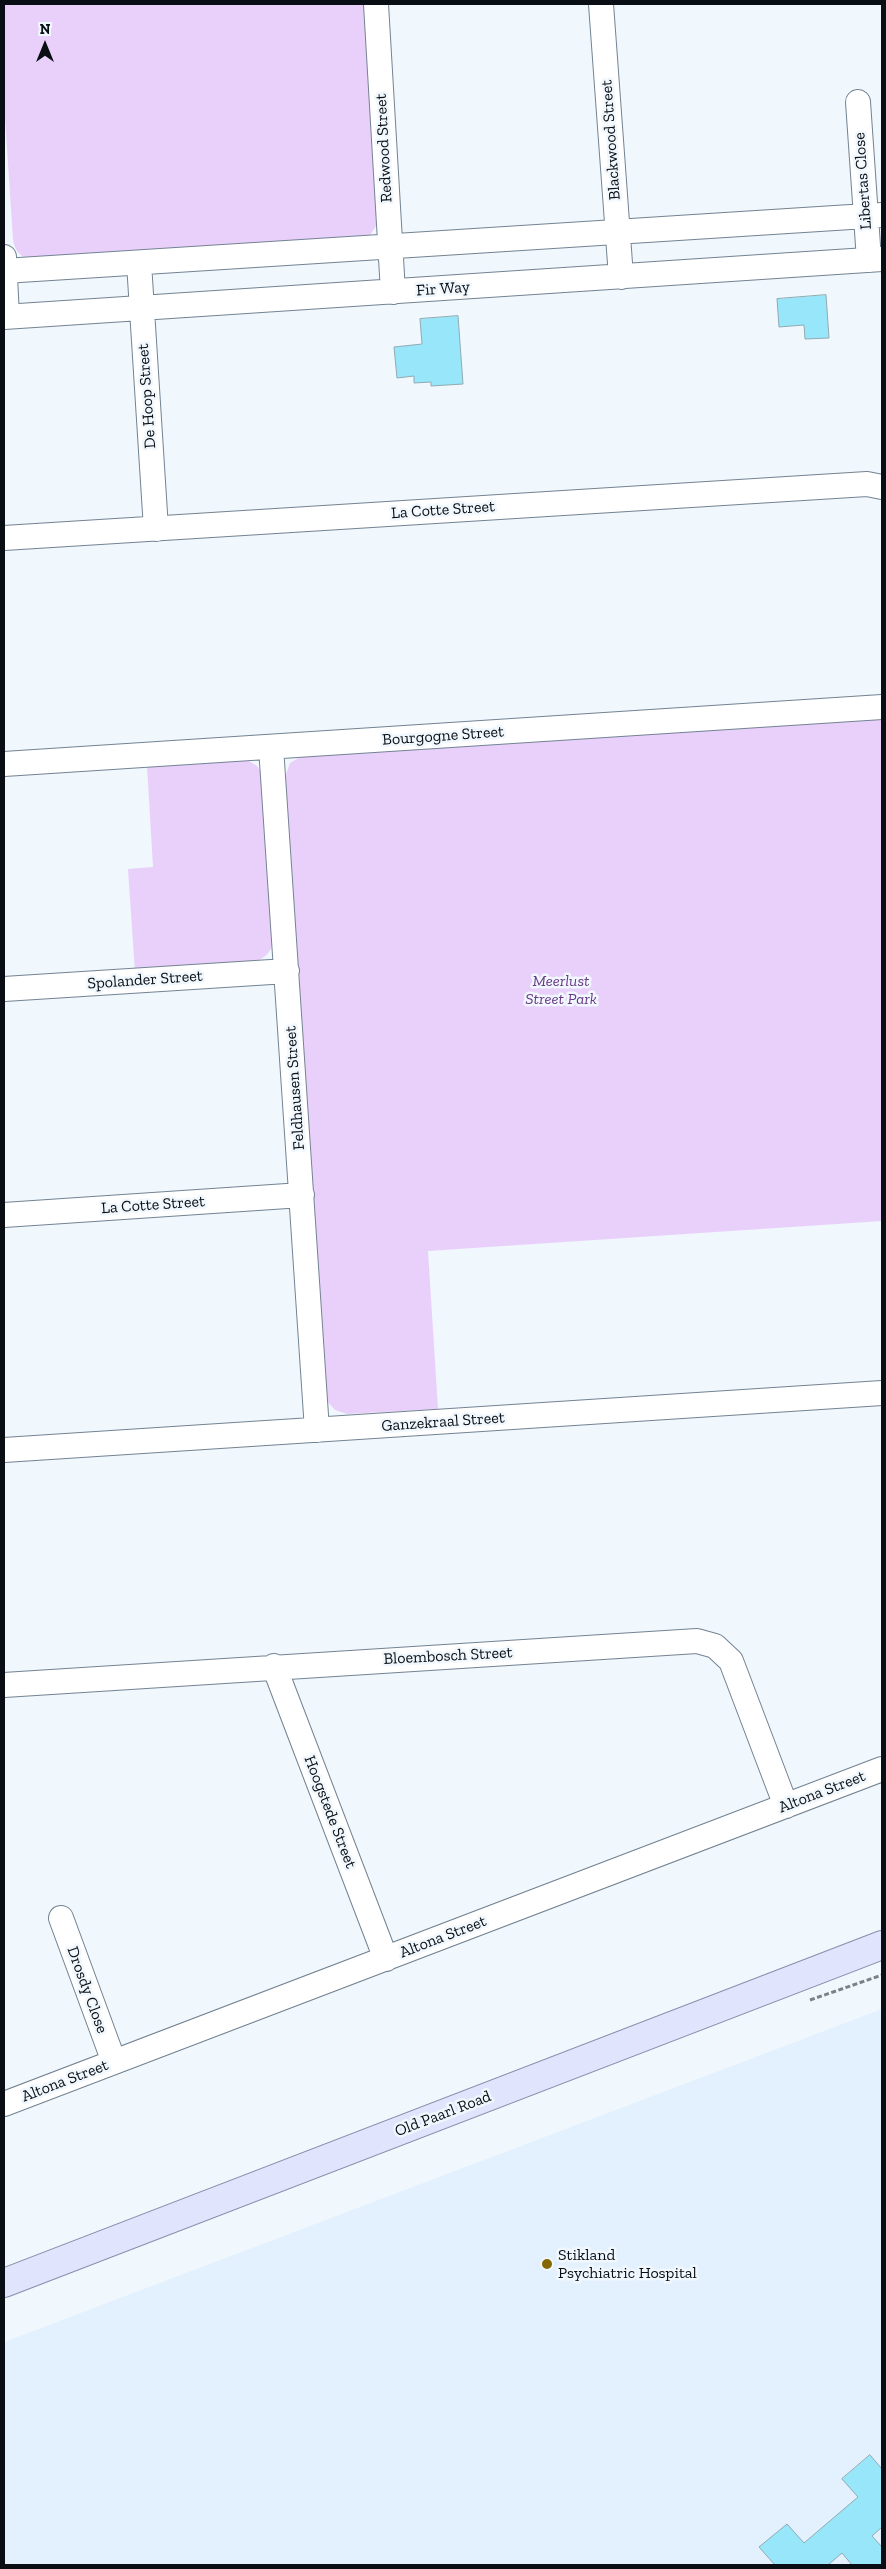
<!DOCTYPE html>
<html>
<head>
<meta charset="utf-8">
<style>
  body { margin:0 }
  #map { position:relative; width:886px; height:2569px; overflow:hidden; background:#f0f7fd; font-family:"Zilla Slab",serif }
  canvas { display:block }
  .frame { position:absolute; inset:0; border:5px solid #090e14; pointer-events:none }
  .north { position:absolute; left:20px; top:20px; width:50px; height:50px; -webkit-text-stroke:4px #f0f7fd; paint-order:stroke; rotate:0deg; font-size:14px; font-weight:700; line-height:20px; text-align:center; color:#090e14 }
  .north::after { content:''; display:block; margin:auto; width:18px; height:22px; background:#090e14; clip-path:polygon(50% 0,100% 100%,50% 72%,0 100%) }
</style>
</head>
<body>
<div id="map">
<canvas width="886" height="2569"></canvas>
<div class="frame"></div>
<div class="north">N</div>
</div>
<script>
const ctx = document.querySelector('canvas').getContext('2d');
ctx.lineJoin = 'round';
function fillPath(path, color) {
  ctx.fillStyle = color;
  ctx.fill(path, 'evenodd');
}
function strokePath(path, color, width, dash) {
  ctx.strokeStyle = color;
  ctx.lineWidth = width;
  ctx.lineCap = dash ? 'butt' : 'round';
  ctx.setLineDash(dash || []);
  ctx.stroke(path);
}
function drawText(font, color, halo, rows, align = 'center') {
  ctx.font = font + ' "Zilla Slab",serif';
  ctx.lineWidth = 5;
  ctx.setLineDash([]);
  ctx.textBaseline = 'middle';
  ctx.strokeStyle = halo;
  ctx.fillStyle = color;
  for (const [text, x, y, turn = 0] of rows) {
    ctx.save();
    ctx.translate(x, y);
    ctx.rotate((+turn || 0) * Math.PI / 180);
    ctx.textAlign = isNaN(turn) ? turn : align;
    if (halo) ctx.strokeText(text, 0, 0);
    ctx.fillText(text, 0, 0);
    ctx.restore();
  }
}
const built = new Path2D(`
  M882,2009V2565H4V2342Z`);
const green = new Path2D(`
  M4,4H367L378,223L368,238L28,260C19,255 14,249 13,239L4,103Z
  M882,718V1221L428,1251L438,1409L347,1414L335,1410L326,1400L285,777L290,763L302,756Z
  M247,760L257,766L261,772L274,941C270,953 265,959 252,962L135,972L128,869L153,867L147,766Z`);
const building = new Path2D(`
  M826,295L829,338L805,339L804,325L779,327L777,299Z
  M458,316L463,384L431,386V382L414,383V376L397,378L394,347L422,344L420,319Z
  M870,2455L882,2469V2527L872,2536L882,2547V2565H852L842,2553L828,2565H775L759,2547L787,2524L804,2543L858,2497L842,2479Z`);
const path = new Path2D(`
  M810,2000L882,1975`);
const minor = new Path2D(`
  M376,4L393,292
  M601,4L621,277
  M858,102L869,260
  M4,257L7,316
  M139,263L156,529
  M4,271L882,215
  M4,317L882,259
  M4,538L867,484L882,487
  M271,747L317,1430
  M4,764L882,707
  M4,989L287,971
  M4,1215L302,1195
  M4,1450L882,1393
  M274,1666L386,1959
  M4,1685L697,1641L715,1646L731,1661L786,1806
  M61,1918L114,2062
  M4,2104L882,1769`);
const major = new Path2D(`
  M4,2283L882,1945`);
const markers = [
  [547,2264,6,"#866802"]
];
const streetNames = [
  ["Blackwood Street",611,140,-94],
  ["Redwood Street",384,148,-93],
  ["Libertas Close",863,181,-94],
  ["Fir Way",443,289,-4],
  ["De Hoop Street",147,396,-94],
  ["La Cotte Street",443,510,-4],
  ["Bourgogne Street",443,736,-4],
  ["Spolander Street",145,980,-4],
  ["Feldhausen Street",295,1088,-94],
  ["La Cotte Street",153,1205,-4],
  ["Ganzekraal Street",443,1422,-4],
  ["Bloembosch Street",448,1656,-3],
  ["Altona Street",822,1792,-21],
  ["Hoogstede Street",330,1812,69],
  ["Altona Street",443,1937,-21],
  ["Drosdy Close",87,1990,70],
  ["Altona Street",65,2081,-21],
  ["Old Paarl Road",443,2114,-21]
];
const parkNames = [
  ["Meerlust",561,981],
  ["Street Park",561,999]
];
const poiNames = [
  ["Stikland",558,2255],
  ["Psychiatric Hospital",558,2273]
];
fillPath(built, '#e3f1ff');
fillPath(green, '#e9d0fb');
fillPath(building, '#97e6fa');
strokePath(building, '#91aab1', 1);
strokePath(minor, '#738392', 26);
strokePath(major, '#888daa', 30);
strokePath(path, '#7c8187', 3, [5, 2.5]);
strokePath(minor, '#fff', 24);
strokePath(major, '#e1e4fd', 28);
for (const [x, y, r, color] of markers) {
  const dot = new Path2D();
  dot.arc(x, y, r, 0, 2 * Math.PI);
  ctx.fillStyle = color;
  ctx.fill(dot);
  strokePath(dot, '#f0f7fd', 2);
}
drawText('16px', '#090e14', '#f0f7fd', streetNames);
drawText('italic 16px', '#6a3887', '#f0f7fd', parkNames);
drawText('16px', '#090e14', '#f0f7fd', poiNames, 'left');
</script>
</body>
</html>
